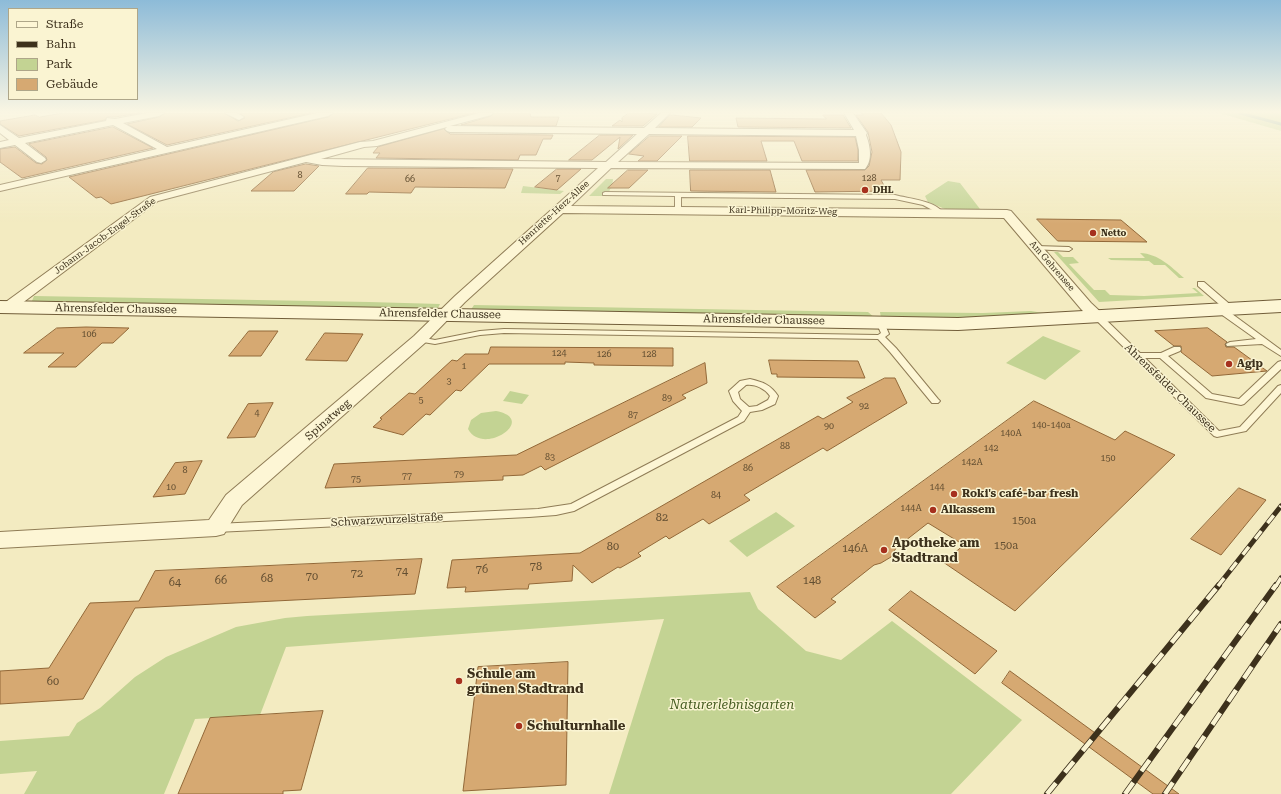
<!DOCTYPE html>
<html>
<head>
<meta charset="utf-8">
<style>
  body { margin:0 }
  #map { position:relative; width:1281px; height:794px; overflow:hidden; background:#f3ebc1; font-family:"Roboto Serif",serif }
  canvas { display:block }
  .legend { position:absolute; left:8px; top:8px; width:130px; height:92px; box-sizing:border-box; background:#faf4d2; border:1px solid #aea689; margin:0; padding:5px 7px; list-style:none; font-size:12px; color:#3d311c }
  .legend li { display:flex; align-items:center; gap:8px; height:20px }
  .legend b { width:20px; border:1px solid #aea689 }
</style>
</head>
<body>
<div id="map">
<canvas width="1281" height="794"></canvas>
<ul class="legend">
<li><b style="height:5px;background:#fdf6d5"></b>Straße</li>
<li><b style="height:5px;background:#3d311c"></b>Bahn</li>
<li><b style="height:11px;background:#c3d393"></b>Park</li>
<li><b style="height:11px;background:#d6a972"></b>Gebäude</li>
</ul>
</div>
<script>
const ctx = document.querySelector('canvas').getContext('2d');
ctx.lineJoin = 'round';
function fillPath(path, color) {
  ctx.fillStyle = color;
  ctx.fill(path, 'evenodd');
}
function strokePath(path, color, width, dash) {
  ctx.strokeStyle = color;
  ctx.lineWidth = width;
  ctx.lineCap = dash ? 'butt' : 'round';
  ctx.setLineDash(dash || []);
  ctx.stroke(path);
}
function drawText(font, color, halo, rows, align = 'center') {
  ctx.font = font + ' "Roboto Serif",serif';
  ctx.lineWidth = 3;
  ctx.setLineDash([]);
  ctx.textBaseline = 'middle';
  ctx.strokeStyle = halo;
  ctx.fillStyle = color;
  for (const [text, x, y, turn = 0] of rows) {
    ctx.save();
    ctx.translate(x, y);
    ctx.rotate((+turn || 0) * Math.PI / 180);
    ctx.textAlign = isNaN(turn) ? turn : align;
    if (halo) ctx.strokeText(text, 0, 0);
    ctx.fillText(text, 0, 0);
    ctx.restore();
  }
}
const green = new Path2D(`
  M1219,113H1281V131Z
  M606,179H613L612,188L610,189L609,193H605L604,196H589Z
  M948,181L960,183L980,209H945L928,202L925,196Z
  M523,186L564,191L560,194L521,193Z
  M1054,252H1058L1063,257H1073L1079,263L1069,264L1094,290H1105L1110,295L1144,296L1198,293L1192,288H1195L1204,296L1099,302Z
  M1140,253C1159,254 1170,266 1184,278H1179L1165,265H1154L1149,261L1111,260L1108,258H1145Z
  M34,296L369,302L440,304L437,310L34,303L32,301Z
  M474,305L868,312L875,318L470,311Z
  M1031,311L1043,313L952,319L881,318L880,312L983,313Z
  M1043,336L1081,351L1045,380L1006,363Z
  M510,391L529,395L522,404L503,401Z
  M496,411C539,419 483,457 468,429L471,420L481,413Z
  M776,512L795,526L747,557L729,541Z
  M750,592L758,609L806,651L841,660L892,621L1022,720L951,794H609L664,619L286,647L260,715L195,719L164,794H24L37,771L0,774V741L69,736L77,723L100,708L135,677L166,657L236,627L285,618L307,616Z`);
const stream = new Path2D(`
  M1240,113L1281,124`);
const building = new Path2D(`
  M63,113H140L115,117H107L105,120L19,136L0,124V121L35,115L39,117Z
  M165,113H224L238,121L245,118L240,113H311L167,145L127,124L159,117Z
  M334,113H474L111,204L101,197L96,198L69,177L328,117Z
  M494,113H530L531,117H559L556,126L461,125L491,116Z
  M629,113H645L657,114L643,126H612L620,120L622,122V118Z
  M862,113H881L891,125L901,152L900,180H881L887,191L815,192L806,170H865L869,166L872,152L868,132L856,115H863Z
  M670,115L682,116L701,118L692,127H659Z
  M823,115H843L851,128L738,127L736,118L826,119Z
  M113,127L153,148L22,178L0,162V149L15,147L36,163L42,164L47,160L46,157L29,144Z
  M444,129L450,134L553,135L551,139H543L536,155H520L518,160L376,158L380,153H373L378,147Z
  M600,135H633L618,149L620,137L592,160H569Z
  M650,136H682L657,161H638L644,156L629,154Z
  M688,136L855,137L858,150V161H802L794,141H761L767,161H690Z
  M306,164L319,166L294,191H251L273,172Z
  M368,168L513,169L505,188L415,187L411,193L369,192L367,194H346Z
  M557,169H581L557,190L535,187Z
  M628,170H648L629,188H608Z
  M690,170H770L776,192L691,191Z
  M1037,219L1121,220L1147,242L1058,241Z
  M57,328L86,327L129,328L113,343H102L76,367H48L64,353H24Z
  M1208,328L1227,342L1225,344L1226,347H1234L1267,371L1212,376L1181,352V346H1174L1155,331Z
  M249,331H278L261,356H229Z
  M325,333L363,334L347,361L306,360Z
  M491,347L673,348V366L594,365V363L565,362V364H489L461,391L456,390L430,415L426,414L403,435L373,427L382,419L380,418L409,393L415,394L452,360L457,361L465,354H488Z
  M769,360L858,361L865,378L777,377V374H772Z
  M705,363L707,383L682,395L686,398L545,470L541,466L523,475L503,476V480L325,488L334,464L516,455Z
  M885,378H895L907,403L827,451L823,448L774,477L744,495L750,500L709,524L703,519L669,539L666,536L638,553L641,556L620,568L618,567L592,583L573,565L572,581L529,584L528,589H516L465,592L466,587L447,588L452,560L580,553L818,416L823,419L853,402L847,398Z
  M1034,401L1115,440L1125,431L1175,455L1015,611L943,562L964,545L928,523L896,548L891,557L881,563L874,565L831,599L836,602L815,618L777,587Z
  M273,403L255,437L227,438L248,404Z
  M202,461L185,494L153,497L175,463Z
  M1239,488L1266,500L1221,555L1191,539Z
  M422,559L415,594L135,608L83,699L0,704V671L49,668L90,603L139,601L155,571Z
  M911,591L997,651L975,674L889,610Z
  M568,662L566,785L463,791L478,667Z
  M1010,671L1179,794H1153L1002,683Z
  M323,711L301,790L283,791V794H178L210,718Z`);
const lane = new Path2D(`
  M605,192L895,195C910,199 932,200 943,212L938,213L923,205L895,199L681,197V210L678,212L675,210V196L603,195V193Z
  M1036,246L1069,247L1072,249L1069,251L1034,249L1033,248Z
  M1198,282H1204L1233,307V311H1227L1198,286Z
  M1218,308H1224L1281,350V356L1262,344L1227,346L1226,344L1230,342L1256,339L1218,312Z
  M1095,315H1101L1140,353H1161L1174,347H1180L1181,349L1180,351L1168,356L1212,394L1239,399L1278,362L1281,361V369L1244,404L1241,405L1206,398L1160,358H1145L1219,431L1240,427L1278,386L1281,385V393L1246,431L1217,437L1214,436L1095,319L1094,317Z
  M877,320H883L889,334L885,337L896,348L938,399L940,401L938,403H932L890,352L878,339L504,333L480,335L435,344L417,341L416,339L420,337L435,340L480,331L504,329L878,335L881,333L876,322Z
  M750,379C763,382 771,385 778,396L775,404L762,410L750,412L744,421L574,511L556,515L529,517L216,532L212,531L210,528L212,525L216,524L538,509L571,504L738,417L742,411L733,401L729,391L740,381ZM746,385C755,384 764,388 770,396L768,400L757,406L749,407L740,399L738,392Z`);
const street = new Path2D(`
  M147,113H164L159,116L123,123L167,147L317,113H333L328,116L0,191V185L157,149L113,125L25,143L45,158L46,160L41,163L37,162L15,145L0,148V142L9,140L0,133V125L19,138L106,121L107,118L115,119Z
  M225,113H237L244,117L239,120Z
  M479,113H493L491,115L450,126L644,128L661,113H670L655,128L854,130L844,113H853L867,133L866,135C870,145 873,160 865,169L611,168L571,206L1007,210L1011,211L1091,303L1106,317L1103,320C1093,323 1088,316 1081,309L1004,218L563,213L465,302L426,342L242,505L224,534L216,536L0,548V532L209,520L226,495L414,336L455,296L598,168L344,166L322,165L306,162L158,201L13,310L8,312L3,310L0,307L3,304L150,197L360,142L373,141ZM447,127L445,129L447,131L450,132L637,134L606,162L321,159L364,147L377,146ZM649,134L856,136L859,150V163L618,162Z`);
const secondary = new Path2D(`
  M1281,300V312L958,330L0,313V301L958,318Z`);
const railFar1 = new Path2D(`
  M1218,586L1281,506
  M1276,586L1281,578`);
const rail = new Path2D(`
  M1047,794L1219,585
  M1125,794L1276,585
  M1165,794L1281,624`);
const markers = [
  [865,190,4,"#a6301e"],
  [1093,233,4,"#a6301e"],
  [1229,364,4,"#a6301e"],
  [954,494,4,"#a6301e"],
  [933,510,4,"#a6301e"],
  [884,550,4,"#a6301e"],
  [459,681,4,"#a6301e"],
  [519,726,4,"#a6301e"]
];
const numberNames = [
  ["8",300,175],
  ["7",558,178],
  ["128",869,178],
  ["66",410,179],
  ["106",89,334],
  ["124",559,353],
  ["126",604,354],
  ["128",649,354],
  ["1",464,366],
  ["3",449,381],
  ["89",667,398],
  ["5",421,400],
  ["92",864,406],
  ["4",257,413],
  ["87",633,415],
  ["140-140a",1051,425],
  ["90",829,426],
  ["140A",1011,433],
  ["88",785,446],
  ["142",991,448],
  ["83",550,457],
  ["150",1108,458],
  ["142A",972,462],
  ["86",748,468],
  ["8",185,470],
  ["79",459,474],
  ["77",407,476],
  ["75",356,479],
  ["10",171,487],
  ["144",937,487],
  ["84",716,495],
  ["144A",911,508]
];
const farPoinames = [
  ["DHL",873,190],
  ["Netto",1101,233]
];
const farStreetnames = [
  ["Karl-Philipp-Moritz-Weg",783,211,1],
  ["Henriette-Herz-Allee",554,213,-42],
  ["Johann-Jacob-Engel-Straße",105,236,-36],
  ["Am Gehrensee",1052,266,49]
];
const streetNames = [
  ["Ahrensfelder Chaussee",116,309,1],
  ["Ahrensfelder Chaussee",440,314,1],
  ["Ahrensfelder Chaussee",764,320,1],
  ["Ahrensfelder Chaussee",1170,388,44],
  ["Spinatweg",328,420,-41],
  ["Schwarzwurzelstraße",387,520,-3]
];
const poiNames = [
  ["Agip",1237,364],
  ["Roki's café-bar fresh",962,494],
  ["Alkassem",941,510]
];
const nearNumbernames = [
  ["82",662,518],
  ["150a",1024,521],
  ["150a",1006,546],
  ["80",613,547],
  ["146A",855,549],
  ["78",536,567],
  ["76",482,570],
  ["74",402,572],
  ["72",357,574],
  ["70",312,577],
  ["68",267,579],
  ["66",221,581],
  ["148",812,581],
  ["64",175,583],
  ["60",53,682]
];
const nearPoinames = [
  ["Apotheke am",892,543],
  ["Stadtrand",892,558],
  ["Schule am",467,674],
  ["grünen Stadtrand",467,689],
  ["Schulturnhalle",527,726]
];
const nearParknames = [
  ["Naturerlebnisgarten",732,705]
];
fillPath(green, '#c3d393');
strokePath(stream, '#699590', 3);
fillPath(building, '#d6a972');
strokePath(building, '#926838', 1);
strokePath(lane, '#8f7c56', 2);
strokePath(street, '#8f7c56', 2);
strokePath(secondary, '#715d39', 2);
fillPath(lane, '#fdf6d5');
fillPath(street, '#fdf6d5');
fillPath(secondary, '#fdf6d5');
strokePath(railFar1, '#3d311c', 5);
strokePath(rail, '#3d311c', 6);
strokePath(railFar1, '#faf4d2', 3.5, [10]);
strokePath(rail, '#faf4d2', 4.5, [14]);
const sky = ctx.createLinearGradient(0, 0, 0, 224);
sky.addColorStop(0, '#8dbbd8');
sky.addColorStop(0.5, '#faf6e3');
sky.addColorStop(1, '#faf6e300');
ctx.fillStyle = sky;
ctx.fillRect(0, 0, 1281, 224);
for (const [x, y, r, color] of markers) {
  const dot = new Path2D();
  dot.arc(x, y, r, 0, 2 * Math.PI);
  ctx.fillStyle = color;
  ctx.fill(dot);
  strokePath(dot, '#faf4d2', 1.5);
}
drawText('9px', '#634f32', null, numberNames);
drawText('bold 9px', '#3d311c', '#faf4d2', farPoinames, 'left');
drawText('9px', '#3d311c', '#faf4d2', farStreetnames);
drawText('11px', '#3d311c', '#faf4d2', streetNames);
drawText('bold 11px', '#3d311c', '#faf4d2', poiNames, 'left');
drawText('11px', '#634f32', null, nearNumbernames);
drawText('bold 13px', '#3d311c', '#faf4d2', nearPoinames, 'left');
drawText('italic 13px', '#455c20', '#faf4d2', nearParknames);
</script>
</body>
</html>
